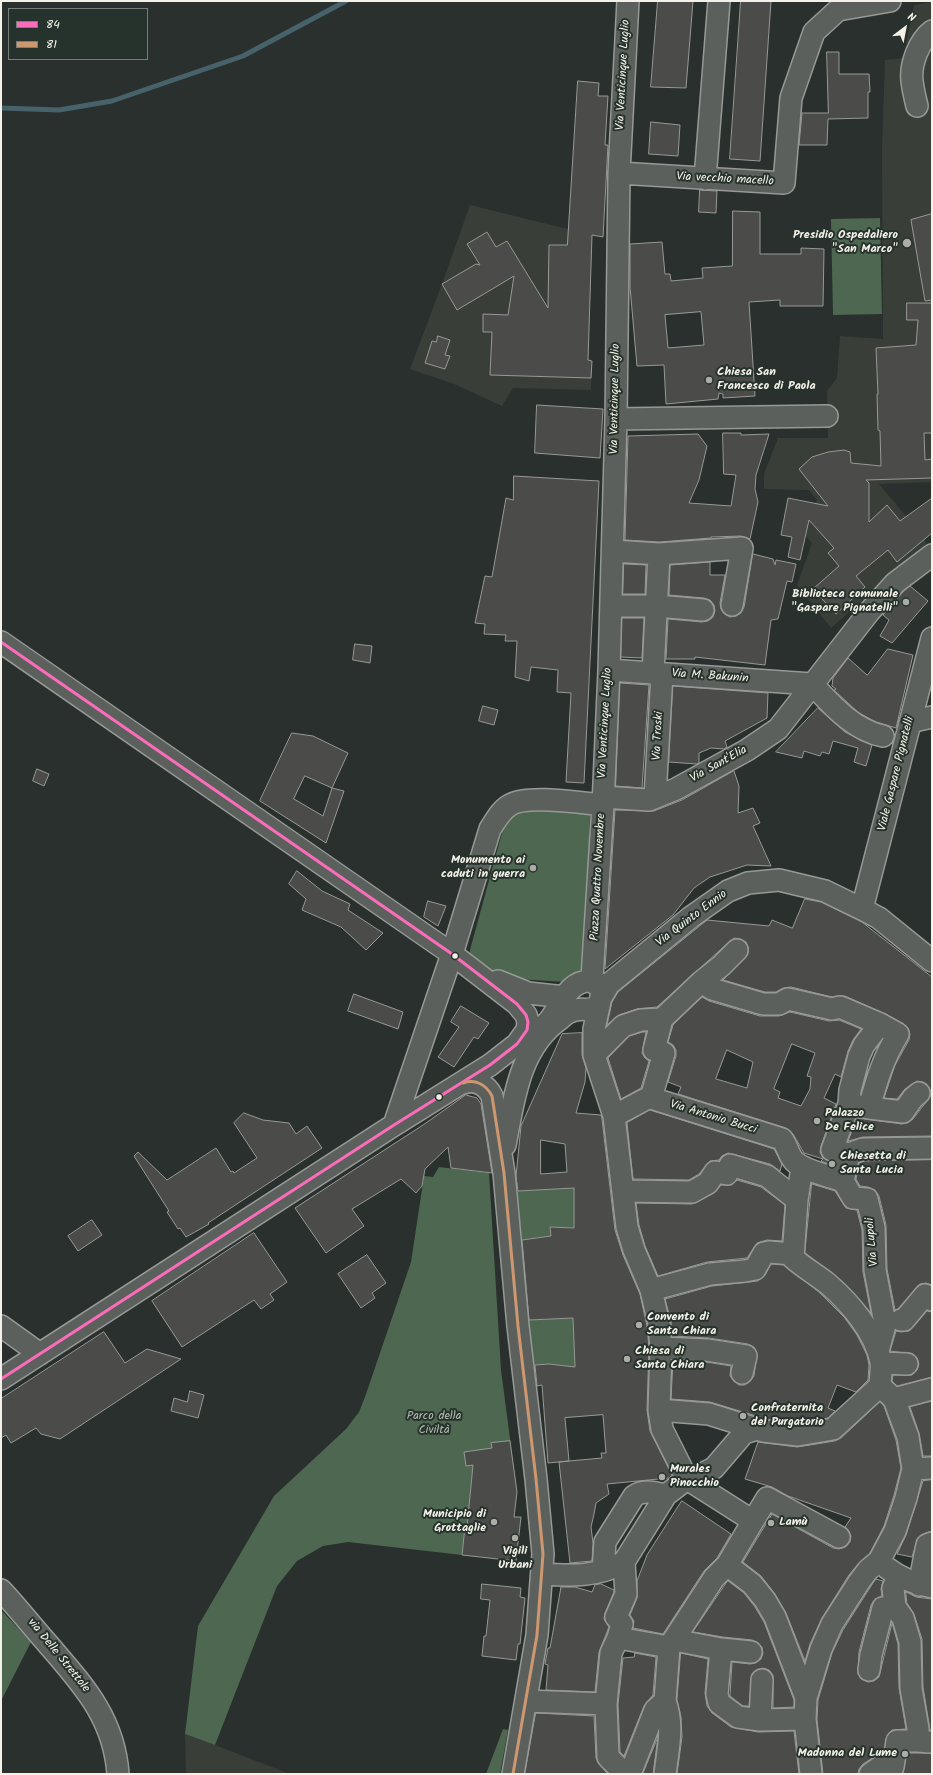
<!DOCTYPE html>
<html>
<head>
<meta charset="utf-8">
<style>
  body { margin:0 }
  #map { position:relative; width:933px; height:1775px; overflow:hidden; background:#29302d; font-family:Kalam,sans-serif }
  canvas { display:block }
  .frame { position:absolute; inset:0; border:2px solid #f4f1e8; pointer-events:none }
  .legend { position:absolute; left:8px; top:8px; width:140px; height:52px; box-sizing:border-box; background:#26332d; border:1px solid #787f78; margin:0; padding:5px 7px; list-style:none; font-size:12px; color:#f4f1e8 }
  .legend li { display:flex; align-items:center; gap:8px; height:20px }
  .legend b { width:20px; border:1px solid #787f78 }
  .north { position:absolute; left:885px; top:8px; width:40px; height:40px; -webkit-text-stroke:3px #26332d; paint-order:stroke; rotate:32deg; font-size:11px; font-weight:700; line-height:16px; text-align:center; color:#f4f1e8 }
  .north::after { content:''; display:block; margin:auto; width:14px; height:18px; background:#f4f1e8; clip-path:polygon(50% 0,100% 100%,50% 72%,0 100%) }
</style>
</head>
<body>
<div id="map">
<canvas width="933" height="1775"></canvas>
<div class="frame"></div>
<ul class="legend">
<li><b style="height:5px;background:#fb6dba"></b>84</li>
<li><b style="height:5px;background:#cd976f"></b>81</li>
</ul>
<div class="north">N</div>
</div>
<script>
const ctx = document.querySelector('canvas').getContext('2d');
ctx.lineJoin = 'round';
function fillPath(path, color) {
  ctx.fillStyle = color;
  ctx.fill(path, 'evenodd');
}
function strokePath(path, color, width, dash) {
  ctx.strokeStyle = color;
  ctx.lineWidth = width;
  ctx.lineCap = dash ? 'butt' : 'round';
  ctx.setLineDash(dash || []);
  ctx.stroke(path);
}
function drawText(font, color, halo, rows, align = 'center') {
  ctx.font = font + ' Kalam,sans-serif';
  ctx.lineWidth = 4;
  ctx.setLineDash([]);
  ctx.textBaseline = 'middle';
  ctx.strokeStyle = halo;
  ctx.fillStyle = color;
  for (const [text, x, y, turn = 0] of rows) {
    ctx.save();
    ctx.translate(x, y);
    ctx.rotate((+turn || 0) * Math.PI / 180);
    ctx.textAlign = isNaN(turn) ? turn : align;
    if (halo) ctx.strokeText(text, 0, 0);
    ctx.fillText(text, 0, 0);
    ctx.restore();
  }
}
const built = new Path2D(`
  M932,2V482L879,484L925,539L926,544L831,628L797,585L812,543L803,533L809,512L817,500L809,490L764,489V474L778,438H828L827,391L837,378L840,336L883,339L882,149L885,60L903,58L914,5Z
  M470,205L592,235L588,360L592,361L591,390L513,388L502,406L454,384L410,369L442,284Z
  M185,1734L215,1745L290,1774H186Z`);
const green = new Path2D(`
  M880,218L882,314L833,315L831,219Z
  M526,808L590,813L585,955L582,969L567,982L499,978L470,955V950L503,829L512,815Z
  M439,1167L489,1173L501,1370L517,1492L471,1487L467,1527H465L462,1555L348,1542L323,1546L297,1561L277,1586L215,1745L185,1734L198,1626L274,1496L346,1429L359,1412L365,1397L411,1262L424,1176L433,1177Z
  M574,1188L580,1228L550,1227L551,1236L520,1240L515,1191Z
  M573,1318L575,1367L549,1364L531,1365L527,1320Z
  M1,1610L31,1642L1,1701Z
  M503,1729L508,1730L500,1774H486Z`);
const stream = new Path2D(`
  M1,108L59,110L112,101L243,56L346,1`);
const building = new Path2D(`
  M658,1H693L686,88L651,87Z
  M741,1H771L760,161L730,159Z
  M827,52H839V74H869L870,92H868V118L828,119L827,145H799L802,113H828Z
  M578,81L599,83L598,96H608L605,145H608L603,237L592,235L588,360L592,361L591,378L490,375L492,332H483V314L508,315L514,276L457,310L442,284L476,264L480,265L467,244L487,232L496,247L507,241L548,308L549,245H567Z
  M651,122L680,125L678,156L649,154Z
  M700,190L717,191L716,213L699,212Z
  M733,211L760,212V254H801V248L824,249L823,306H780V300L749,302L755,396L723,398V394L719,393L718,399L666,404L664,365L637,366L630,287V244L662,242L665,274H670L671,281L703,278L702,268L732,266ZM701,312L704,345L668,348L665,315Z
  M932,214V300L925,301L911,220Z
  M907,303H932V433H924L925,460L932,459V478L866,480L869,483V522L887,505L900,521L932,498V533L897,562L888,550L856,576L865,587L836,614L813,589L839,566L828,553L834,548L809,520L800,560L788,557L792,537L781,535L788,498L828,506L799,469L812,457L828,452L844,450L850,452L851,463L881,466L880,431L878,430L877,394H878L876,348L916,345L918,320H907Z
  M438,336L450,340L445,355L450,356L445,369L425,363L432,341L436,342Z
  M537,405L603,409L600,458L535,453Z
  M723,433H741V435L769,434L756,475L755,489L758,502L750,539L741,536L711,537V538L659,542L625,540L628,436L698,434L707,446L699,480L689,503L731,506L736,475L724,474Z
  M514,476L599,481L584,783L566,782L571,693L557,692L558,670L531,667L529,681L515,677L517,641H505L506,635L484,634L485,624L475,623L485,576L492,577L506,498L513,500Z
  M753,554L773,559L775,565L776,560L796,564L792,582L787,581L778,619L771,620L765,665L695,657V659H666L668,619L702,622L708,621L713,617L715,611L714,605L710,600L704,598L669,595L670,565L710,562V575H725L720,603L721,609L725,614L730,617L736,616L741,613L744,607Z
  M624,564L646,565L645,594H623Z
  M910,586L928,601L892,643L880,636L889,620L883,615L903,592Z
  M622,618H644L642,658L621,657Z
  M355,644L372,646L370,663L353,660Z
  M888,649L913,655L896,728L876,722L859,713L836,692L834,690L836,689L832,686L833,678L848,658L867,675Z
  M620,683L649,685L642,788L616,786Z
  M673,686L768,693L767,718L725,741L727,747L724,749L711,748L699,753V763L697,764L669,762Z
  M483,706L498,710L494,725L479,721Z
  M818,708L845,732L872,745L866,766L854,762L858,748L833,741L829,754L822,752L820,756L804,751L802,758L776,752Z
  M292,733L313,736L348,753L332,788L344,791L326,843L260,801ZM305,776L332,788L323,816L294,799Z
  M37,769L49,774L44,786L33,781Z
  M734,771L739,786L738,813L753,808L760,823L753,826L771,866L747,865L710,877L694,888L673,915L605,969L615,810L654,811L682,800Z
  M297,871L322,891L350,904L348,910L383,933L366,950L341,927L302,910L306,899L289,884Z
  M805,899L821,902L862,922L932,977V1136L863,1137L848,1141L857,1118L902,1124L907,1123L913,1119L930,1097L931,1091L928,1086L923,1082L917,1081L905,1089L897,1099L884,1098L895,1065L909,1040L910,1034L908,1028L904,1024L886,1014L845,996L832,997L791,987L783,988L776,992H765L723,980L745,958L748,953V947L746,942L740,939L734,938L729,942L657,1007L637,1009L619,1015L607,1025L612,1002L618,992L707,920L769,926L772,920L792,928Z
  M428,901L446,906L438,926L424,917Z
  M354,994L403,1012L398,1029L348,1011Z
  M702,997L709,1001L760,1016H779L790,1012L829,1021L839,1020L861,1029L853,1040L848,1051L841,1077L835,1074L824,1098L836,1104L821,1146L820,1152L823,1158L835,1163L834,1166L821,1161L823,1159L804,1153L793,1134L786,1128L678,1094L681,1087L668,1082L676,1056V1050L673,1045L668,1042L673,1025ZM792,1044L815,1053L807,1076L811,1077L810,1089L801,1106L778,1098L780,1092L774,1089ZM727,1050L753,1062L747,1088L716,1079Z
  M461,1006L489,1023L478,1039L474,1037L454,1067L438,1057L459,1027L451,1022Z
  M643,1032H646L642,1053L645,1058L649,1061L641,1088L621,1099L608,1058L629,1036Z
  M582,1033V1055L586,1068L585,1082L576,1113L601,1115L602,1119L615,1230L623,1255L640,1294L647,1326L649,1348L647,1410L650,1431L672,1475L669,1478L607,1484L609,1494L596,1503L594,1514L591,1527L593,1543L592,1561L570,1563L559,1462L569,1461L548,1463L542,1385L537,1386L535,1365L549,1364L575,1367L573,1318L529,1320L522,1240L551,1236L550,1227L574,1228V1188L518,1191L516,1176L521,1126L562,1034ZM541,1140L565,1144L567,1172L541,1174ZM603,1415L606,1453H601L602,1458L569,1461L565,1418Z
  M466,1095L477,1098L481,1104L492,1173L451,1168L448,1147L425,1169L422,1186L416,1193L401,1179L352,1209L364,1226L326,1253L295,1208L423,1125Z
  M650,1110L774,1149L782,1164L780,1171L770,1164L728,1153L722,1156L719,1160L710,1161L699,1174L689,1180L633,1179L627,1123Z
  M244,1113L263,1120L289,1123L296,1134L307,1126L322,1148L208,1223L209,1224L186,1237L180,1228L178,1229L167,1212L169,1211L134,1156L138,1152L167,1180L216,1148L231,1172L233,1171L234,1173L257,1158L234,1123Z
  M932,1160V1285L926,1283L920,1284L898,1309L895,1310L887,1269L886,1225L879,1196L875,1190L868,1187L860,1186L856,1179L859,1163L865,1161Z
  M737,1180L761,1187L785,1205L782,1241L767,1240L757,1243L747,1258L707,1262L658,1276L645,1246L639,1225L636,1203L692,1204L714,1193L721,1185H731Z
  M812,1184L835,1191L846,1208L857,1210L862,1230L863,1272L871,1313L844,1283L805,1253Z
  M92,1220L102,1235L78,1251L68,1236Z
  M254,1233L287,1282L270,1294L274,1300L261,1309L254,1300L182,1347L152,1301Z
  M367,1255L386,1283L372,1293L375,1298L361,1308L338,1274Z
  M771,1264L784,1265L820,1293L844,1317L857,1335L867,1355L869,1365L868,1380L856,1392L837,1385L828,1408L835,1411L828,1418L798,1423L766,1419L710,1402L671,1399L673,1361L706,1362L731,1366L730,1376L734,1381L739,1385H745L750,1381L754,1376L757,1353L754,1347L748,1344L709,1338L672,1336L671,1321L665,1299L712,1286L758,1281L765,1275Z
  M927,1311L932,1312V1377L897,1386L892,1381L893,1375H912L917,1370L919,1364L917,1358L913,1354L890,1351L896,1331L901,1332L909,1331Z
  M104,1332L125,1363L147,1349L181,1359L60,1439L41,1434L36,1428L11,1443L6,1435L1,1438V1399Z
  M190,1391L204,1395L198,1418L171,1411L174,1398L187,1402Z
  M932,1401V1456H923L919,1433L910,1407Z
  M880,1402L884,1406L896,1440L901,1468L894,1495L884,1526L870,1553L859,1563L849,1575L822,1618L810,1644L805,1661L786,1613L775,1594L761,1576L743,1562L772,1514L833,1548L839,1549L845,1547L850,1542L851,1536L849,1531L845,1527L851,1518L788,1496L772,1487L745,1479L758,1442L797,1447L835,1441L841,1438Z
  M510,1441L517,1492L514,1517H521L516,1561L462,1555L465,1527H467L473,1465L466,1466L464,1452L492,1448L491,1443Z
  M932,1480V1531L923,1534L918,1538L912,1557L897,1554L906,1535L923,1481Z
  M682,1501L731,1534L717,1558L704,1571L663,1634L633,1628L634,1621L630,1615L637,1598V1581L647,1555Z
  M876,1579L883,1581L881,1589L882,1596L875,1599L871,1605L859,1652L858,1674L861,1679L868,1682L874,1681L879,1677L892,1623L898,1644L899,1688L906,1729L892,1730L888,1734L883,1755L874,1757L863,1764L859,1769L858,1774H823L817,1719L818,1700L832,1653L843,1630Z
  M728,1581L744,1593L755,1607L764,1622L794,1700V1707L773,1708V1675L769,1670L763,1668L756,1670L752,1674L749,1706H743L730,1696L732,1662L750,1664L756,1663L761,1659L763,1653L762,1647L758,1643L752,1640L723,1637L693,1632Z
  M482,1584L521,1588L520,1597L525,1598L520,1644H518L516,1660L482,1656L484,1636H486L490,1600L481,1599Z
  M601,1584L614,1590V1592L605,1613L604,1619L609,1627L599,1652L595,1692L546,1690L548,1665L545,1664L548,1648H550L561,1587H575L592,1592L595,1585Z
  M906,1592L916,1597L932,1599V1731L930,1730L923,1687L922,1639L914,1614L907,1603Z
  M635,1653L656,1657L653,1695L644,1706L624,1756L620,1752L618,1704L623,1658L634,1657Z
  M681,1653L708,1659L705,1693L707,1706L712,1713L731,1727L758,1732L794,1731L799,1774H677L682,1737L681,1717L677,1700Z
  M536,1713L594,1716L596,1758L600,1765L608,1774H525Z
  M658,1737L653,1774H643Z
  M907,1753H932V1774H903Z`);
const minor = new Path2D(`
  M917,106C915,98 913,89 912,81C910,64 919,41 932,31
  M619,173L784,183L791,98L814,32L838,10L890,1
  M705,179L719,1
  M616,419L827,416
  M613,551L659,554L742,548L732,605
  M611,606H657L703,610
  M1,642L452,954L517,1004L526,1015L528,1022L527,1030L517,1044L490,1065L394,1125L1,1379
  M609,670L812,684
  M653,673L659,554
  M812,684C832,705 853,730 883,736
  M910,722L932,717
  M603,797L649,800L676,789L747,750L778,729L869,612L895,583L932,555
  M655,797L662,674
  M862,909L932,638
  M498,981L528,993L565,997
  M701,982L721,966L737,950
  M609,984L604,985L596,983L592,978L603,805L609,670L616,419L619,173L628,1
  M602,996L609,984L691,917L728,891L748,883L779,880L825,891L862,909L879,918L932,961
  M519,1043C529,1037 540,1030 548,1022C561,1007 567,980 591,981L599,986L602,992L594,1029V1055L614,1116L627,1227L634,1250L651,1290L659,1324L661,1348L659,1410L662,1429L687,1479
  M594,1055L623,1026L641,1020L662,1019L701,982L712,989L763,1004H779L788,999L832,1009L840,1007L880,1024L864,1045L859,1056L850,1090L849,1104L832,1150
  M463,1083C475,1079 486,1084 492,1096L504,1173L518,1326L536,1479L543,1554L537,1635L513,1774
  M651,1098L664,1053L654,1050L662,1019
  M849,1104L869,1108C877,1079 883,1059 898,1034L880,1024
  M869,1108L903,1112L913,1098L919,1093
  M614,1116L646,1099L651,1098L782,1139C787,1145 788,1154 794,1161C804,1171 830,1176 843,1181
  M394,1125L452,954L490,829C496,820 501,810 510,805C527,794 582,803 603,805
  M505,1145C514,1099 519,1048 560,1019C564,1015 570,1011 576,1010C585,1008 591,1012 599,1005
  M836,1151L849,1154L863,1149L932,1148
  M849,1154L843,1181L853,1198L867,1199L874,1228L875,1270L884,1318L885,1325L878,1351
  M802,1167L797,1200L793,1258C804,1268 817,1275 828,1284C850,1303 875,1332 881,1362C882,1369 880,1379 880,1386
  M623,1191L692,1192L708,1183L715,1172L727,1174L730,1165L767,1176L797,1200
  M651,1290L710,1274L745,1271L755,1269L764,1253L769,1252L793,1254
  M901,1320H904L925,1295L932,1300
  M1,1326L40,1354
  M661,1348L707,1350L746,1356L742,1373
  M881,1363L907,1364
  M894,1399L932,1389
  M659,1410L709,1414L763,1431L798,1435L833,1429L880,1386
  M913,1469L932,1468
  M753,1521L767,1498L839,1537
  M624,1562L626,1594L616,1617L622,1624L618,1638L611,1653L606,1704L608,1757L625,1774
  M727,1565L752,1584L765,1600L775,1617L806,1698L805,1719L811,1774
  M887,1568C901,1579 915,1584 932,1587
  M603,1571L605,1542L634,1496C644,1489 655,1493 666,1495
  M543,1574C570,1576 599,1577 624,1562L666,1495L687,1479L698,1476L714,1468L744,1433L757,1429
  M898,1577L893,1588L895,1607L903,1618L910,1642L911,1688L918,1729V1741L929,1742
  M919,1585L927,1545L932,1543
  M1,1590C17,1607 31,1625 47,1643C82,1684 114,1717 118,1774
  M618,1638L669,1647
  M674,1640L721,1649L751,1652
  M721,1649L717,1694L719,1703L738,1717L760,1720L805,1719
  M869,1670L871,1655L883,1608L895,1607
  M806,1698L821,1649L832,1624L859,1582L868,1570L879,1561L895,1531L906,1498L913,1469L908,1437L894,1399L880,1386
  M526,1701L606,1704
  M665,1701C674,1724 668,1750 665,1774
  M760,1720L762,1680
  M630,1774L655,1710L665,1701L669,1647L714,1578L727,1565L753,1521L687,1479
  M870,1774L880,1767H893L897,1741H918`);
const bus1 = new Path2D(`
  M1,642L452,954L517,1004L526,1015L528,1022L527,1030L517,1044L490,1065L394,1125L1,1379`);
const bus2 = new Path2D(`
  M463,1083C475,1079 486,1084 492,1096L504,1173L518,1326L536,1479L543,1554L537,1635L513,1774`);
const markers = [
  [907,243,5,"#adada7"],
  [709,380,4,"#adada7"],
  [906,602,4,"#adada7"],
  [533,868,4,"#adada7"],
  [455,956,3.5,"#f4f1e8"],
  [439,1097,3.5,"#f4f1e8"],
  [817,1121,4,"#adada7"],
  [832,1164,4,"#adada7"],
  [639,1325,4,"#adada7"],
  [627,1359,4,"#adada7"],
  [743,1416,4,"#adada7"],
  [662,1477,4,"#adada7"],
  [494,1522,4,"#adada7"],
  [771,1523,4,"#adada7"],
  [515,1538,4,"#adada7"],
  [905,1754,4,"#adada7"]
];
const streetNames = [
  ["Via Venticinque Luglio",624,75,-87],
  ["Via vecchio macello",725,180,3],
  ["Via Venticinque Luglio",616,399,-89],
  ["Via M. Bakunin",710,677,4],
  ["Via Venticinque Luglio",606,723,-87],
  ["Via Troski",659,736,-87],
  ["Via Sant'Elia",719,765,-29],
  ["Viale Gaspare Pignatelli",897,774,-76],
  ["Piazza Quattro Novembre",599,877,-87],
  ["Via Quinto Ennio",692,919,-37],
  ["Via Antonio Bucci",713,1118,17],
  ["Via Lupoli",873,1242,-95],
  ["via Delle Strettole",58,1656,51]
];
const poiNames = [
  ["Presidio Ospedaliero",898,236,"right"],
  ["\"San Marco\"",898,250,"right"],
  ["Chiesa San",717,373],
  ["Francesco di Paola",717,387],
  ["Biblioteca comunale",898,595,"right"],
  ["\"Gaspare Pignatelli\"",898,609,"right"],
  ["Monumento ai",525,861,"right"],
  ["caduti in guerra",525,875,"right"],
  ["Palazzo",825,1114],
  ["De Felice",825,1128],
  ["Chiesetta di",840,1157],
  ["Santa Lucia",840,1171],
  ["Convento di",647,1318],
  ["Santa Chiara",647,1332],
  ["Chiesa di",635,1352],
  ["Santa Chiara",635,1366],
  ["Confraternita",751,1409],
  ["del Purgatorio",751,1423],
  ["Murales",670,1470],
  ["Pinocchio",670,1484],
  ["Municipio di",486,1515,"right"],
  ["Grottaglie",486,1529,"right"],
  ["Lamù",779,1523],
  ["Vigili",515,1552,"center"],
  ["Urbani",515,1566,"center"],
  ["Madonna del Lume",897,1754,"right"]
];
const parkNames = [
  ["Parco della",434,1417],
  ["Civiltà",434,1431]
];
fillPath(built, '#393f38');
fillPath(green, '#4e6750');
strokePath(stream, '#48626b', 5);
fillPath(building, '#4b4c49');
strokePath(building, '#969996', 1);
strokePath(minor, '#969996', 24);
strokePath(minor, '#5c605c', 21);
strokePath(bus1, '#fb6dba', 3);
strokePath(bus2, '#cd976f', 3);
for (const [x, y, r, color] of markers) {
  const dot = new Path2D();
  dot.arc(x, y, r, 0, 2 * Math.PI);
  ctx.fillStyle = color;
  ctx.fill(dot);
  strokePath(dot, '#26332d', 1.5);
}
drawText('12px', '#f4f1e8', '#26332d', streetNames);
drawText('bold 12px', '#f4f1e8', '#26332d', poiNames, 'left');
drawText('12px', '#b4bdae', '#26332d', parkNames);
</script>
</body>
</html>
